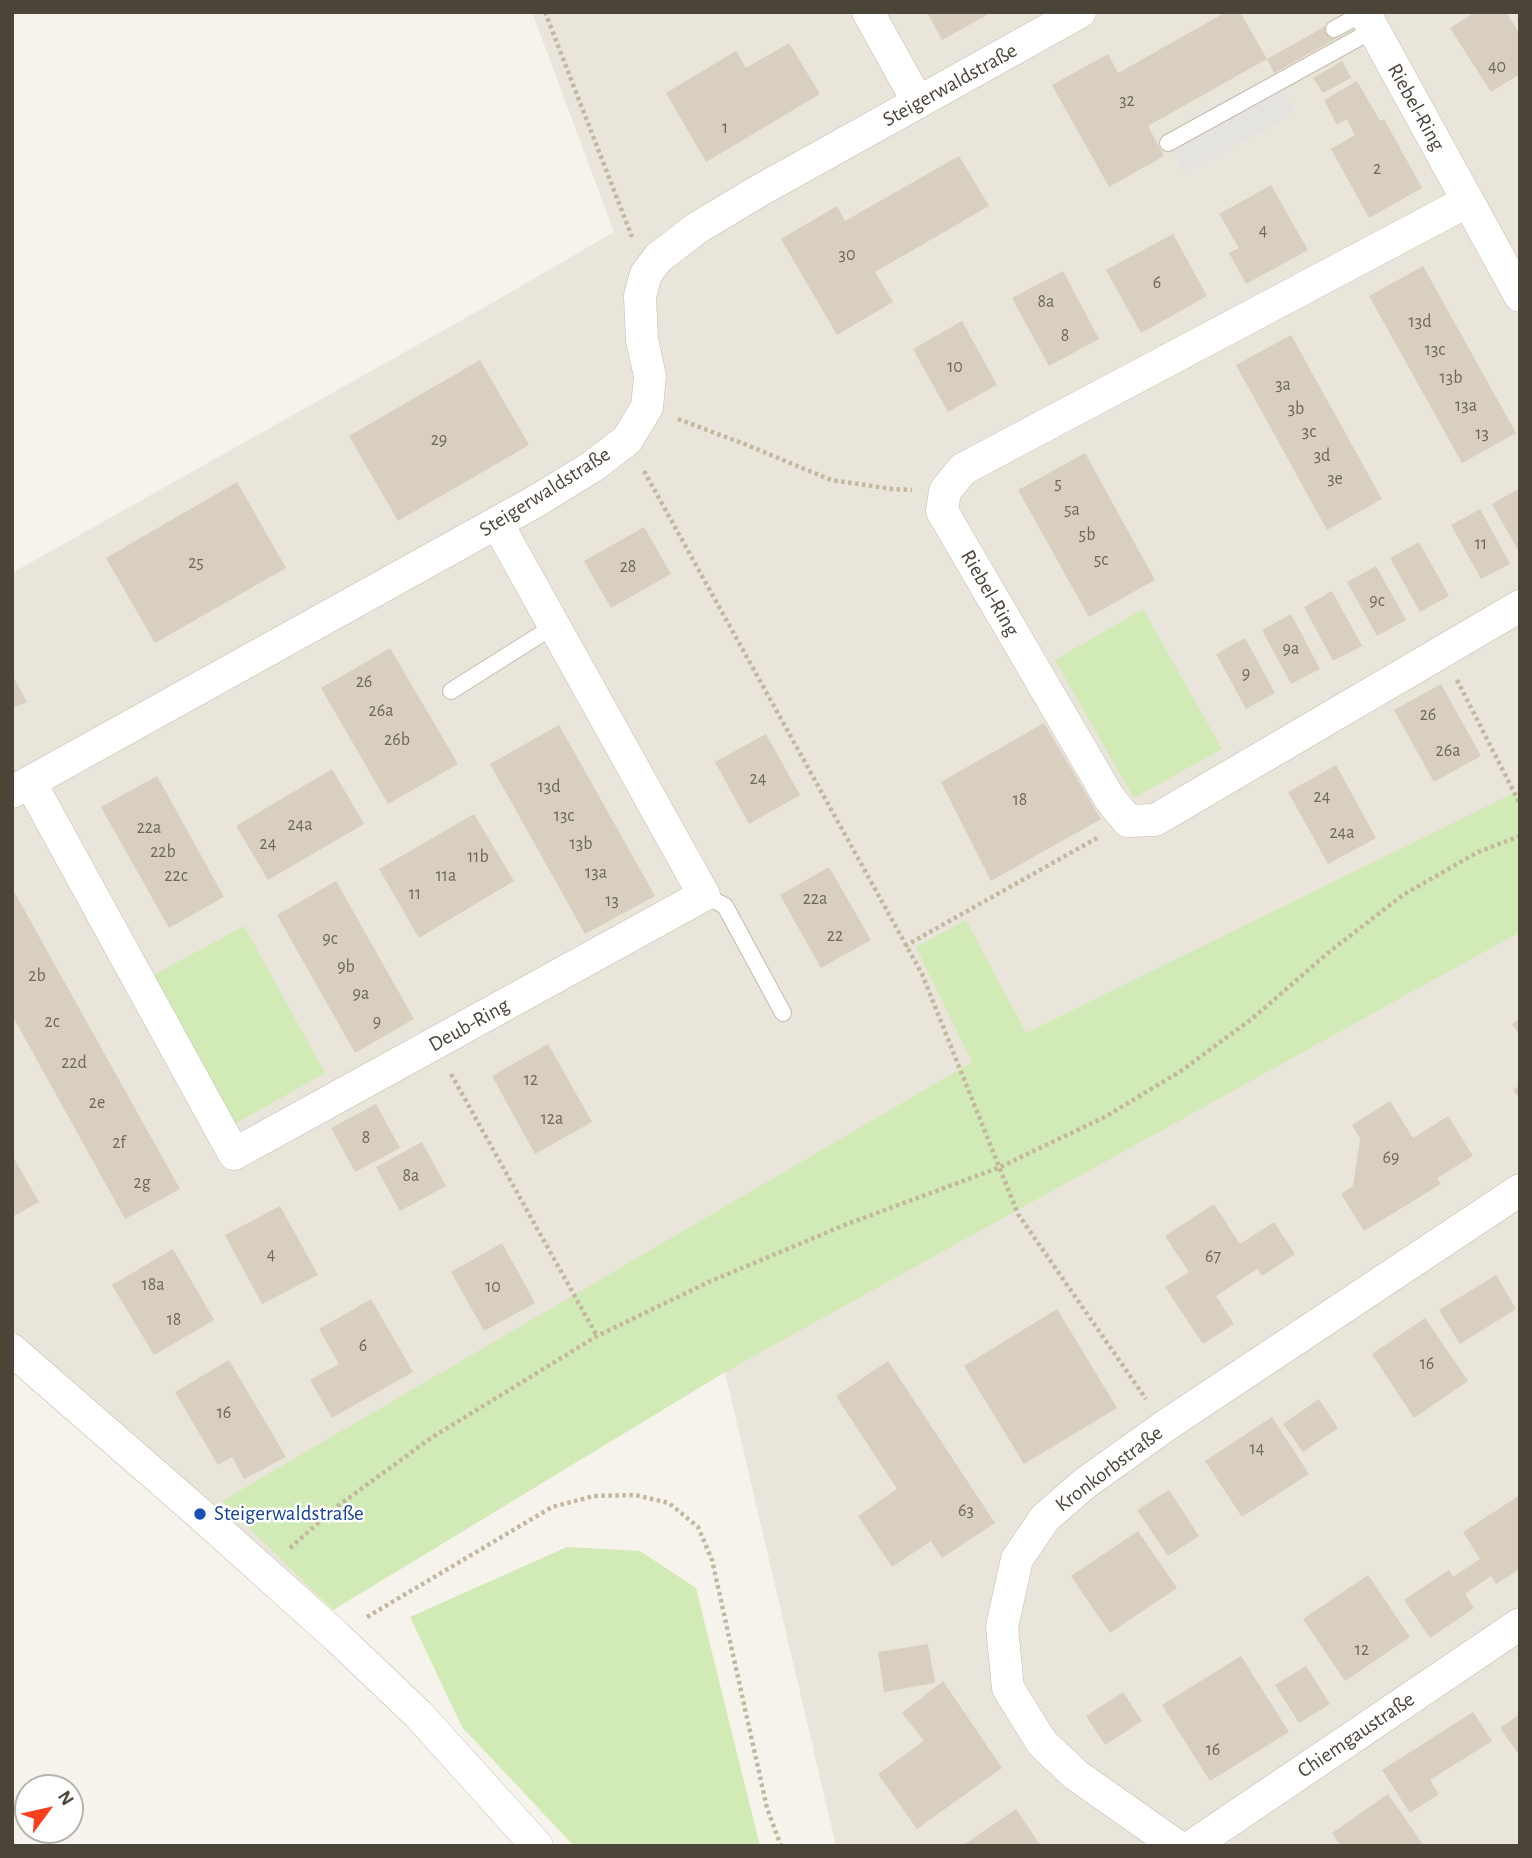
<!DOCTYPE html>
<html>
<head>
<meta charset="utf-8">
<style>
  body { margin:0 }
  #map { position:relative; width:1532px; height:1858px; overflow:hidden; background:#f6f3ec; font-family:"Alegreya Sans",sans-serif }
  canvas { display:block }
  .frame { position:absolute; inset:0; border:14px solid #4b4439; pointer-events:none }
  .north { position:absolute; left:14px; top:1774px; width:70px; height:70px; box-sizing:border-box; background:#fff; border:2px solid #b7b4b0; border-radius:50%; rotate:57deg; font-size:19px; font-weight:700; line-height:28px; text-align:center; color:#4b4439 }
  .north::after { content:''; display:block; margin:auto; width:24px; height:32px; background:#fc3f1d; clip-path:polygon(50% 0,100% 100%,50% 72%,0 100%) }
</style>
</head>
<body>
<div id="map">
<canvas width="1532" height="1858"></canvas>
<div class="frame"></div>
<div class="north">N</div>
</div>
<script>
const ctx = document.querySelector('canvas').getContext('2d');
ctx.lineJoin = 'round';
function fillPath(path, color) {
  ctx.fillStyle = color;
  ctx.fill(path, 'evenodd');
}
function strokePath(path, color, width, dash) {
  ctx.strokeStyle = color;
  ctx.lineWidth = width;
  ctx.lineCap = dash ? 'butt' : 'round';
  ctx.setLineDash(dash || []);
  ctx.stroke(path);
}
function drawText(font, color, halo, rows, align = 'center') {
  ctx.font = font + ' "Alegreya Sans",sans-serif';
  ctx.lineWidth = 5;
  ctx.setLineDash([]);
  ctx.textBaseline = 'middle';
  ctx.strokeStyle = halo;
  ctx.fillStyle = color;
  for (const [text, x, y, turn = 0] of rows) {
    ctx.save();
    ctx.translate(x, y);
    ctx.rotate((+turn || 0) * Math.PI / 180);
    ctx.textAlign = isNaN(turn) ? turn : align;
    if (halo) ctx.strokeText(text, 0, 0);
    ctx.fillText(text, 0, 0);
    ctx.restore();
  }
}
const residential = new Path2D(`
  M532,12H1520V1846H836L725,1372L333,1610L12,1330V573L492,303L614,232Z`);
const green = new Path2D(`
  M1143,609L1222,749L1134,798L1055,660Z
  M1520,790V932L725,1372L333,1610L222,1501L972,1062L916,947L966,920L1026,1033Z
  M244,926L325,1073L231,1126L150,977Z
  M567,1547L640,1551L696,1588L760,1846H574L462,1727L410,1617Z`);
const parking = new Path2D(`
  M1279,82L1295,113L1184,173L1168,143Z`);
const building = new Path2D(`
  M927,12H992L942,40Z
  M1226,12H1240L1267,59L1331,23L1339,37L1274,73L1267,59L1148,126L1164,156L1109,187L1052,85L1108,54L1118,73Z
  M1475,12H1506L1520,34V74L1491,92L1450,28Z
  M789,43L820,94L706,162L666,93L736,51L746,68Z
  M1342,61L1351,78L1323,93L1313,78Z
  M1357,81L1380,121L1384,119L1422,188L1369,218L1331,149L1355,135L1347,119L1337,125L1324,100Z
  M959,156L989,206L875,272L893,302L837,335L781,239L837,206L845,221Z
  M1271,185L1308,250L1246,284L1229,253L1239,248L1219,214Z
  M1173,234L1207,296L1141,333L1106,270Z
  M1423,266L1516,433L1462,463L1369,296Z
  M1063,271L1099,339L1049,366L1012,298Z
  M962,321L997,385L948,412L913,349Z
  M1291,335L1382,499L1327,530L1236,365Z
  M480,360L529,445L398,521L349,436Z
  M1085,453L1155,580L1089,617L1018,490Z
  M237,482L286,568L155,643L106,558Z
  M1520,488V554L1492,504Z
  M1480,509L1510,564L1481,579L1451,525Z
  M644,527L671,574L611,608L584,561Z
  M1419,542L1449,596L1420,612L1390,558Z
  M1376,566L1406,620L1377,636L1347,582Z
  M1332,591L1362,646L1333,661L1304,607Z
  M1291,614L1320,669L1291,684L1262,630Z
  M1245,638L1275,693L1246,709L1216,654Z
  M390,648L458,764L388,804L321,688Z
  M12,674L27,702L12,708Z
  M1441,684L1481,756L1434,782L1394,710Z
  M1044,723L1101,819L991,881L941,782Z
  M559,725L655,896L585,934L490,764Z
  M766,734L800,795L749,824L715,762Z
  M1336,765L1376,838L1328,864L1288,792Z
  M332,769L364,824L268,880L236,826Z
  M157,776L224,897L169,928L101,807Z
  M474,814L514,881L419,938L379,869Z
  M829,867L871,940L821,968L780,895Z
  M336,881L414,1019L355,1053L277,915Z
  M12,888L180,1189L125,1219L12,1015Z
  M1520,1019V1035L1512,1024Z
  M548,1044L592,1122L535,1154L492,1076Z
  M1520,1085V1099L1513,1090Z
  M1390,1101L1413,1138L1448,1116L1473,1156L1437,1178L1441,1184L1364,1231L1341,1194L1353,1186L1360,1139L1352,1125Z
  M376,1104L400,1148L355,1172L331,1128Z
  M422,1142L446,1186L400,1211L376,1167Z
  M12,1155L39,1202L12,1217Z
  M1214,1204L1240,1244L1274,1222L1295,1254L1262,1276L1257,1269L1216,1296L1234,1324L1203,1344L1165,1287L1189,1272L1165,1236Z
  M280,1206L318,1275L262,1304L225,1235Z
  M502,1243L535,1303L484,1331L451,1272Z
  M173,1249L214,1320L154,1355L112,1285Z
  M1496,1275L1516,1309L1460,1344L1439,1310Z
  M371,1299L413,1372L332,1418L310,1380L339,1364L319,1329Z
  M1057,1309L1117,1408L1024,1464L964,1366Z
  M1425,1318L1468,1381L1414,1418L1372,1354Z
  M229,1360L286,1457L244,1479L232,1457L218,1465L175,1392Z
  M888,1361L995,1523L942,1558L931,1541L892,1567L858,1516L897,1489L836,1396Z
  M1319,1399L1338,1428L1303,1452L1283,1424Z
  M1272,1417L1309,1474L1242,1517L1205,1461Z
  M1169,1490L1199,1536L1168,1556L1137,1510Z
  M1520,1495V1569L1496,1584L1491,1576L1465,1594L1474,1608L1430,1638L1404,1600L1449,1570L1453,1577L1480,1559L1463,1532Z
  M1138,1531L1177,1588L1110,1633L1071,1576Z
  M1368,1575L1410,1637L1345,1681L1303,1619Z
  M928,1644L935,1683L884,1692L878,1652Z
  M1241,1656L1289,1732L1210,1781L1162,1705Z
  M1306,1666L1330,1704L1299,1723L1275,1685Z
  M943,1681L1002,1768L917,1829L878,1774L924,1741L902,1713Z
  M1123,1692L1142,1721L1105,1745L1086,1716Z
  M1473,1712L1492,1741L1430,1780L1439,1794L1410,1813L1382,1770Z
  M1520,1714V1756L1500,1728Z
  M1388,1794L1424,1846H1341L1332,1833Z
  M1016,1809L1041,1846H962Z`);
const path = new Path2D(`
  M545,12L632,237
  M678,419L747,445L831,480L892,489L912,490
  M644,471L922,974L1018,1214L1146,1399
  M1457,680L1520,804
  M905,946L1097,838
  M451,1074L597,1336
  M290,1548L335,1508L431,1438L597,1336L711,1281L847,1224L998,1168L1105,1117L1181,1071L1253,1018L1329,952L1403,895L1478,852L1520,836
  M367,1617L552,1507L594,1496L635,1495L669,1503L698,1527L712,1560L767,1808L781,1846`);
const lane = new Path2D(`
  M1334,29L1364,13
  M1168,143L1373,30
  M451,691L554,626
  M704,895L725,906L783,1013`);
const street = new Path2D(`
  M868,12L918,102
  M1364,12L1520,296
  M1468,201L963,469L945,491L942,511L1110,799L1128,821L1155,820L1520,606
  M30,782L234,1154L704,895L497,523
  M12,792L538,500L593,466L627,440L647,407L650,376L642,340L640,296L646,274L658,258L697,228L757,192L1080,12
  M12,1350L200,1514L336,1636L419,1715L537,1846
  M1177,1846L1076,1775L1042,1743L1008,1688L1002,1627L1017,1559L1045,1518L1084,1484L1165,1426L1520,1190
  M1192,1846L1520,1624`);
const markers = [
  [200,1514,7,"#1a4fb4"]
];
const numberNames = [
  ["40",1497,67],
  ["32",1127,101],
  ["1",725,128],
  ["2",1377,169],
  ["4",1263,231],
  ["30",847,255],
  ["6",1157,283],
  ["8a",1046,302],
  ["13d",1420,322],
  ["8",1065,336],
  ["13c",1435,350],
  ["10",955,367],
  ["13b",1451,378],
  ["3a",1283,385],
  ["13a",1466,406],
  ["3b",1296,409],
  ["3c",1309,432],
  ["13",1482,434],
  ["29",439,440],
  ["3d",1322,456],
  ["3e",1335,479],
  ["5",1058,484],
  ["5a",1072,510],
  ["5b",1087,535],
  ["11",1481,544],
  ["5c",1101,560],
  ["25",196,563],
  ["28",628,567],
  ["9c",1377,601],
  ["9a",1291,649],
  ["9",1246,674],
  ["26",364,682],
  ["26a",381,711],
  ["26",1428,715],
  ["26b",397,740],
  ["26a",1448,751],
  ["24",758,779],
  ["13d",549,787],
  ["24",1322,797],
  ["18",1020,800],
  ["13c",564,816],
  ["24a",300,825],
  ["22a",149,828],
  ["24a",1342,833],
  ["24",268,844],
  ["13b",581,844],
  ["22b",163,852],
  ["11b",478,857],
  ["13a",596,873],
  ["22c",176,876],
  ["11a",446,876],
  ["11",415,894],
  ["22a",815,899],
  ["13",612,901],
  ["22",835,936],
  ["9c",330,939],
  ["9b",346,967],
  ["2b",37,976],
  ["9a",361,994],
  ["2c",52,1022],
  ["9",377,1022],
  ["22d",74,1063],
  ["12",531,1080],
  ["2e",97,1103],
  ["12a",552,1119],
  ["8",366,1138],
  ["2f",119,1143],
  ["69",1391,1158],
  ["8a",411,1176],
  ["2g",142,1183],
  ["4",271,1255],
  ["67",1213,1257],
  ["18a",153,1285],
  ["10",493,1287],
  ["18",174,1320],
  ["6",363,1346],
  ["16",1427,1364],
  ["16",224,1413],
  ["14",1257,1449],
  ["63",966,1511],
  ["12",1362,1650],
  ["16",1213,1750]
];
const streetNames = [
  ["Steigerwaldstraße",950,85,-29],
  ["Riebel-Ring",1416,107,61],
  ["Steigerwaldstraße",545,492,-32],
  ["Riebel-Ring",990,593,60],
  ["Deub-Ring",469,1025,-29],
  ["Kronkorbstraße",1109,1469,-37],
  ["Chiemgaustraße",1356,1735,-34]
];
const transitNames = [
  ["Steigerwaldstraße",214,1514]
];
fillPath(residential, '#eae5da');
fillPath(green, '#d2eab5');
fillPath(parking, '#e5e3e0');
fillPath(building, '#d8cfc1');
strokePath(lane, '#c2bbae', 18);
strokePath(street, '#c2bbae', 33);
strokePath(path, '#c4b79f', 4.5, [3.5, 3.5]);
strokePath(lane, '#fff', 16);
strokePath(street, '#fff', 32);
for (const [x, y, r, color] of markers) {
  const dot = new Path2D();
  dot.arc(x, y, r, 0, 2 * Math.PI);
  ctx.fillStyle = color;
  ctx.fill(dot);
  strokePath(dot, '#fff', 2.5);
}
drawText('18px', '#6e675b', null, numberNames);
drawText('21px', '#4b4439', '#fff', streetNames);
drawText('21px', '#164399', '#fff', transitNames, 'left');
</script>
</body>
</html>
